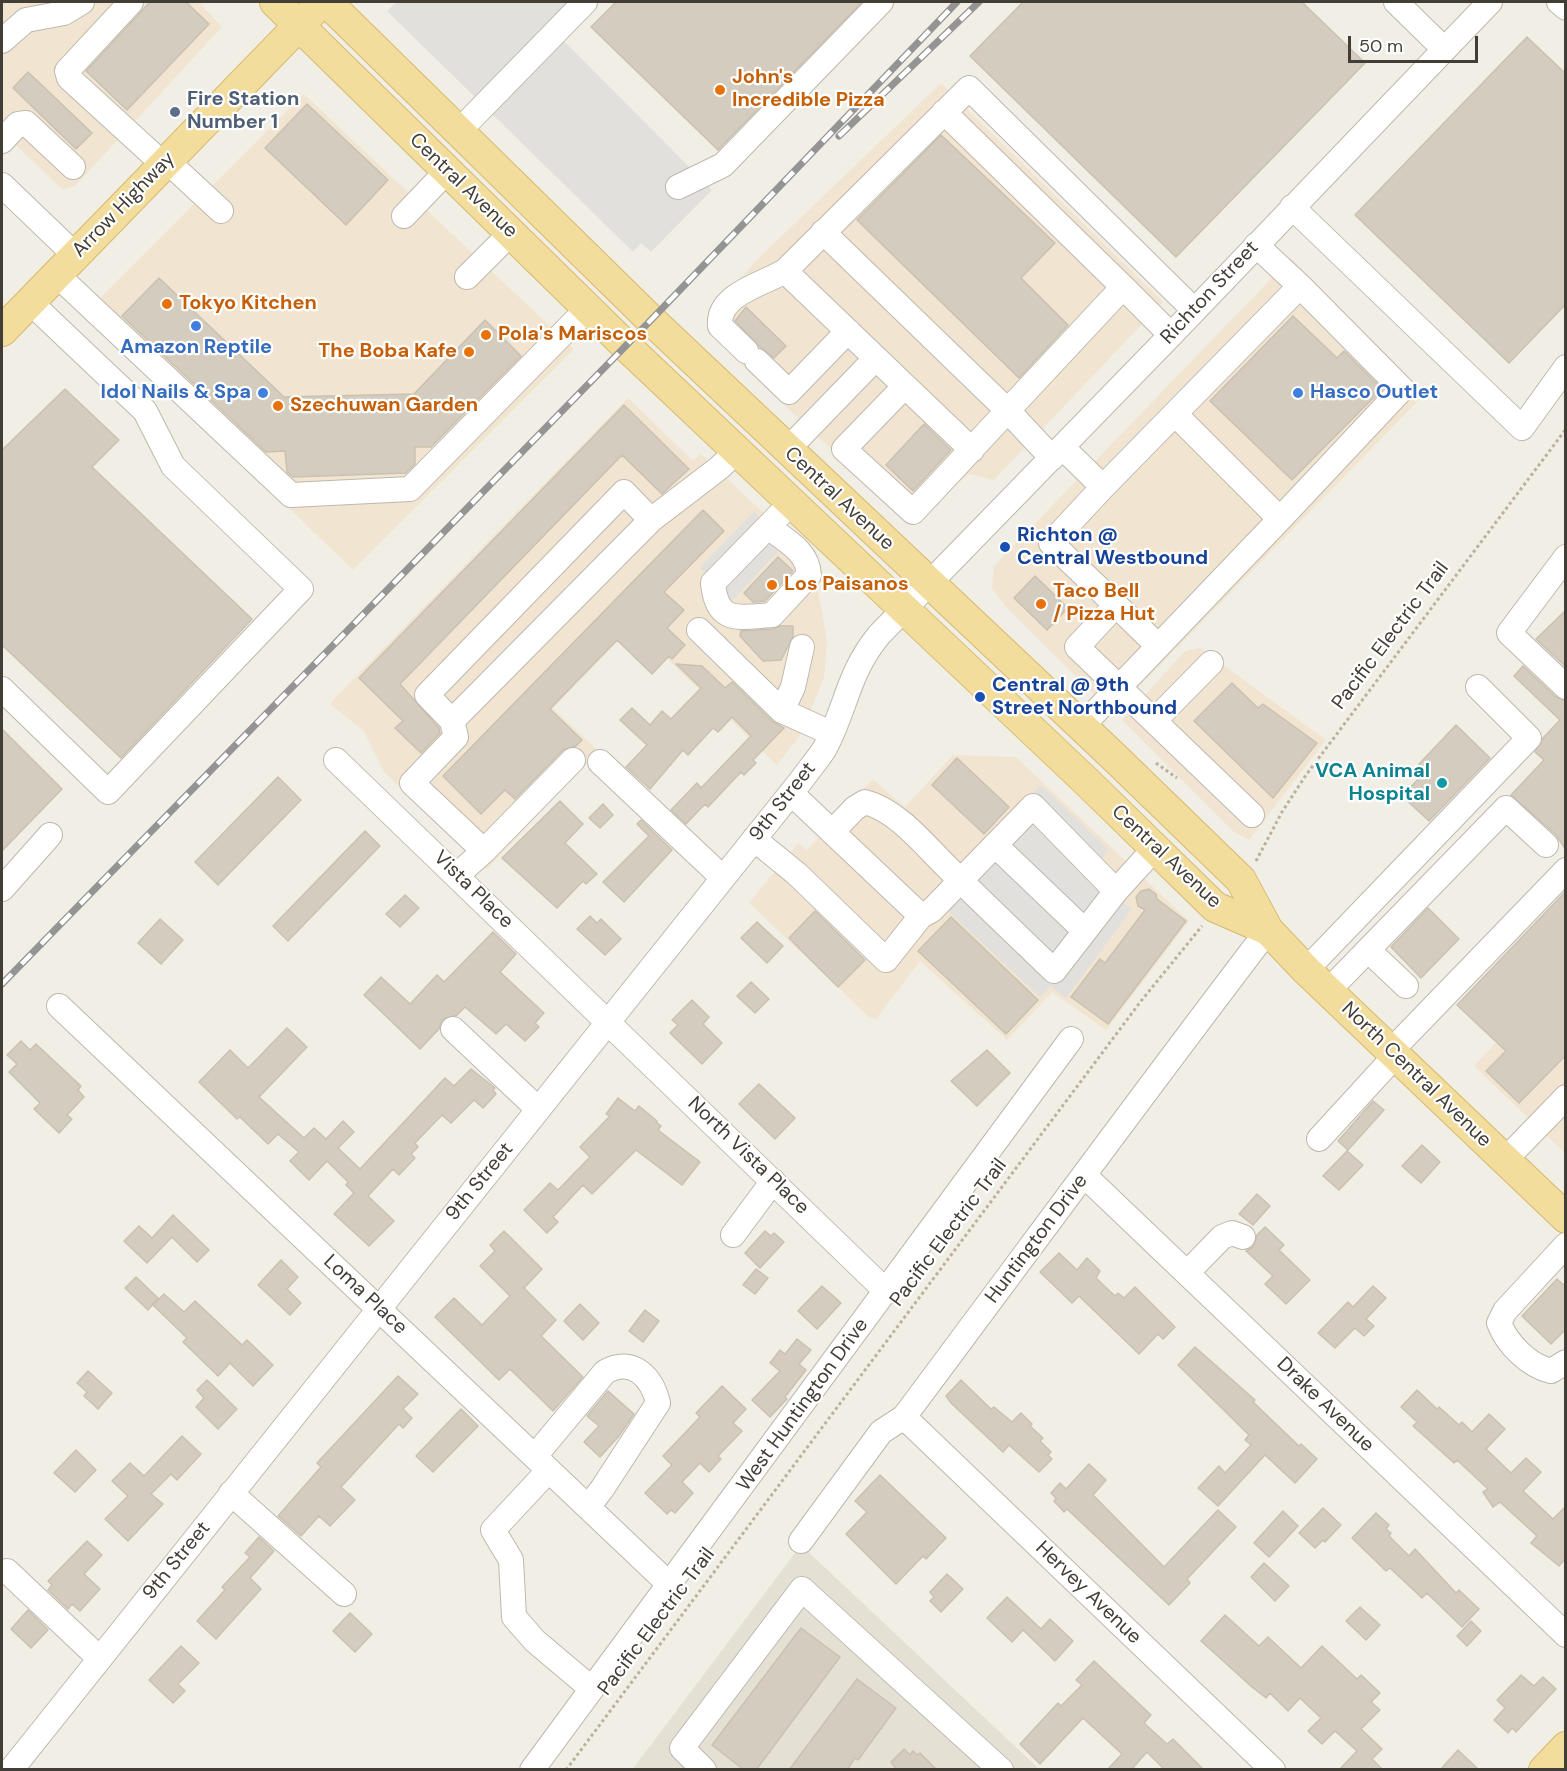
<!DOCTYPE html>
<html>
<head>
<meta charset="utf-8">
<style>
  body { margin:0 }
  #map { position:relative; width:1567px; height:1771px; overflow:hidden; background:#f1eee5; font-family:"DM Sans",sans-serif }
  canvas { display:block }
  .frame { position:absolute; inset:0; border:3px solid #423e36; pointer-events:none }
  .scale { position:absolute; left:1348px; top:36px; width:130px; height:27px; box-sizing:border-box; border:3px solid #423e36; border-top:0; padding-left:8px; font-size:18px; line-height:21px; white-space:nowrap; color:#423e36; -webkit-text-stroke:4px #fff; paint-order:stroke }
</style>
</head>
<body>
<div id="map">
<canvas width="1567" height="1771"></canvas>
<div class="frame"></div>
<div class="scale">50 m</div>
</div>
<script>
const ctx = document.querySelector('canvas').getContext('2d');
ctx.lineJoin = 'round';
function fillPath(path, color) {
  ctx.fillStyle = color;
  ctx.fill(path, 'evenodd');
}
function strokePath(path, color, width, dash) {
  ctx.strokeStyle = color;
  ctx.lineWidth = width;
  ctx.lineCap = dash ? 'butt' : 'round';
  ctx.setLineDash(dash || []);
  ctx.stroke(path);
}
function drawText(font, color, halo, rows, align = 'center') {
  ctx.font = font + ' "DM Sans",sans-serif';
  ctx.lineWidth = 4.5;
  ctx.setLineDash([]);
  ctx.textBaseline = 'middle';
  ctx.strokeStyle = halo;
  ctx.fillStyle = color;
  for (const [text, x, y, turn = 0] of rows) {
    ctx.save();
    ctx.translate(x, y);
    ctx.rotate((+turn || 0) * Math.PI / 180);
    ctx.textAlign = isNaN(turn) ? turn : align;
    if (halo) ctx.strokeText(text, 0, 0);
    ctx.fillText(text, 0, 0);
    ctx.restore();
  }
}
const residential = new Path2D(`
  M801,1545L1039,1769L632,1770Z`);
const commercial = new Path2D(`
  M2,2H199L222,27L74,187L62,189L2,132Z
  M941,83L1163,302L994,480L969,474L918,519H906L731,355L710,328L709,312L762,255Z
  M304,94L574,349L353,570L86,312Z
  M1291,258L1425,394L1113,713L1007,608L992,589L994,566Z
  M628,398L693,461L701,454L787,535L816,578L827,641L824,678L799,737L777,765L633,626L553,708L598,751L486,870L384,772L364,731L331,705L332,701Z
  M1200,648L1326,740L1249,840L1235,833L1122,720L1185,651Z
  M953,755L1016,757L1189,921L1106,1030L1052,992L1007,1040L920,961L876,1019L869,1017L749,903L798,843L807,850L873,779L905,807Z
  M1565,970V1153L1474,1066Z`);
const parking = new Path2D(`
  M396,2H598L562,39L712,190L651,252L641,243L633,252L387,11Z
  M755,511L778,551L731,602L700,567Z
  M1041,785L1108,849L1100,863L1121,901L1132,909L1066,998L1051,986L1040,997L947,910L1013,814Z`);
const building = new Path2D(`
  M150,2H186L209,24L127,110L86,71Z
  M616,2H862L718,150L591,27Z
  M1023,2H1302L1365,63L1176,257L970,56Z
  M1527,37L1566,74V304L1509,363L1355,215Z
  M28,72L92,133L76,149L13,88Z
  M307,104L388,180L346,225L265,148Z
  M941,135L1055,243L1021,278L1068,325L1019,378L857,220Z
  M159,278L284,397L414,394L485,320L521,356L431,447H415V464L406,473L293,477L287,472L285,451L266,452L122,316Z
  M746,307L786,346L774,358L760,347L735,321Z
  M1293,316L1337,358L1344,351L1382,389L1292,480L1210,401Z
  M65,389L119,440L92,467L252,619L121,758L2,645V450Z
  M624,405L689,469L662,494L622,455L400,684L439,728L440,733L421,753L395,728L403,721L359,678Z
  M924,424L951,450L913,491L886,465Z
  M703,510L724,531L664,592L684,610L667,628L685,645L672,659L669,656L652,674L617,640L550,709L582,740L576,746L563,750L515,799L505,790L481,814L443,776Z
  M778,557L793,571L765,601L753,602L744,593Z
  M1035,576L1068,608L1047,630L1014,598Z
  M1566,610V667L1536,639Z
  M780,626H793V637L781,660L763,661L740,636L741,631L773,629Z
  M676,664L702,666L725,688L732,682L772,721L784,728L753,760L756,763L744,775L741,772L708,807L705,804L686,824L671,810L697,783L701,788L751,736L732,717L718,732L713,728L688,755L683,750L650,789L626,767L647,745L620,720L632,708L650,725L662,711L671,719L701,688Z
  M1523,666L1556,697L1566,701V850L1556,835L1511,795L1544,760L1535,752L1543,738L1560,720L1514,676Z
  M1232,683L1258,708L1263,704L1317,743L1273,798L1194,721Z
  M1456,725L1490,758L1429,821L1402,796L1426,771L1419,764Z
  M2,729L62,789L2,851Z
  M957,758L1009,807L984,834L932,785Z
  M278,777L301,800L218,885L195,862Z
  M560,801L583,824L565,843L597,874L586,884L583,881L557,908L502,858Z
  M603,804L613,815L600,828L589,818Z
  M641,820L672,850L624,902L603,882L649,836L637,824Z
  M365,831L380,846L288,941L273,926Z
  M1149,889L1156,894L1157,899L1186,921L1108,1024L1071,997L1100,959L1105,963L1145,910L1138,906L1136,897L1141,891Z
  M1566,891V1055L1519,1103L1486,1071L1506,1051L1457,1005Z
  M405,895L419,908L400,927L386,914Z
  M1428,908L1459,939L1421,978L1391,947Z
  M815,911L865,960L838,987L789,938Z
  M590,916L597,923L601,919L621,939L605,955L577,929Z
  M951,917L1038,1000L1006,1034L918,951Z
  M160,919L183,940L161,964L138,943Z
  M757,922L783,946L767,963L741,938Z
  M493,932L516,954L500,972L544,1013L535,1023L539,1027L525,1041L506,1024L496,1034L465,1007L457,1015L443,1019L439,1029L420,1049L364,995L381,977L410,1004L437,975L444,982Z
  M751,982L769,999L755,1013L737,996Z
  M692,1000L709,1017L703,1024L722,1043L702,1064L670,1033L678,1025L672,1020Z
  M287,1028L307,1047L259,1097L304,1138L314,1128L326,1139L343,1121L354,1132L338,1148L360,1169L445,1078L454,1086L471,1069L495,1088L493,1090L496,1094L483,1108L474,1100L451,1123L442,1115L415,1143L418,1147L411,1154L415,1158L399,1175L393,1169L368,1196L394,1221L369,1246L334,1214L354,1193L346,1185L348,1182L327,1161L309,1180L290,1161L299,1152L278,1134L268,1144L240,1117L237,1119L199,1082L230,1050L248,1068Z
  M21,1041L30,1050L36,1044L81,1086L78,1090L84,1097L67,1115L72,1119L59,1133L34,1109L40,1103L9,1072L17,1064L7,1055Z
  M987,1050L1010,1073L977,1106L951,1081Z
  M759,1084L795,1118L775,1139L739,1104Z
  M618,1098L635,1111L639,1106L657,1121L656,1122L661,1126L658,1130L700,1162L682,1185L636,1150L592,1194L583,1185L553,1217L558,1222L547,1233L524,1210L550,1183L558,1190L590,1157L580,1147L610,1116L606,1114Z
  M1373,1101L1384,1110L1348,1150L1338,1141Z
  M1422,1145L1440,1162L1421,1183L1402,1166Z
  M1347,1151L1363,1165L1339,1190L1323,1176Z
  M1257,1194L1270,1206L1253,1225L1239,1214Z
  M173,1215L209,1250L197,1262L172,1237L147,1263L124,1241L139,1226L152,1238Z
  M1265,1227L1284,1245L1279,1250L1310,1280L1286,1304L1265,1284L1273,1276L1246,1251L1253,1247L1257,1235Z
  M504,1231L542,1269L524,1288L556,1320L541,1336L583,1377L553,1411L510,1369L499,1380L435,1317L454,1298L482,1325L510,1296L480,1266L495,1251L490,1245Z
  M765,1231L771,1236L774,1233L784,1242L760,1268L745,1253Z
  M1059,1253L1077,1270L1087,1258L1100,1271L1096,1278L1115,1296L1118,1293L1124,1298L1135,1287L1175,1327L1163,1339L1158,1334L1139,1354L1079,1296L1072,1303L1040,1272Z
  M281,1260L298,1277L287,1289L301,1303L290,1315L258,1285Z
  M756,1269L768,1278L755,1294L743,1285Z
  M136,1277L158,1298L148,1310L125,1288Z
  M1557,1279L1566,1287V1329L1551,1344L1522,1316Z
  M822,1286L841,1303L817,1329L798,1311Z
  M1373,1286L1386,1298L1366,1319L1374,1326L1364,1336L1355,1328L1335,1348L1318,1333L1348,1302L1353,1307Z
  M164,1294L184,1312L195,1301L242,1345L247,1340L273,1365L253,1386L230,1363L218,1376L183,1342L187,1338L153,1305Z
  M580,1304L599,1323L583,1340L564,1321Z
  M645,1310L659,1321L643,1342L629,1331Z
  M797,1339L811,1350L799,1364L806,1370L785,1397L787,1399L770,1417L752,1400L780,1371L770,1363L780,1350L785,1354Z
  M1195,1347L1255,1400L1253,1402L1299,1446L1301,1444L1317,1459L1295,1483L1265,1455L1218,1506L1198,1488L1219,1466L1225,1473L1251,1445L1245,1440L1249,1435L1178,1365Z
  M88,1371L112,1393L98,1409L84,1396L87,1392L77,1383Z
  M398,1376L418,1394L403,1409L412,1418L403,1428L399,1424L341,1487L355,1500L330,1526L319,1516L301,1536L278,1516L321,1467L317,1463Z
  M207,1380L237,1409L218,1429L196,1407L204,1398L197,1390Z
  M961,1380L991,1409L994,1407L1012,1422L1021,1413L1032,1424L1030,1426L1043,1438L1040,1441L1051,1452L1048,1455L1052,1459L1039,1472L1009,1445L1003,1452L951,1403L946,1396Z
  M722,1386L746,1409L733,1423L742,1431L718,1456L721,1459L709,1472L700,1463L682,1482L693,1493L675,1513L671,1510L667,1514L645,1493L672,1465L663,1456L700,1417L696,1413Z
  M1417,1390L1437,1409L1439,1407L1459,1425L1462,1422L1472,1432L1489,1414L1505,1429L1486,1449L1511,1473L1526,1458L1541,1472L1523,1491L1553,1519L1566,1506V1558L1559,1566L1531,1543L1537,1536L1500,1502L1493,1507L1483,1492L1488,1489L1457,1460L1454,1463L1413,1426L1417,1422L1401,1407Z
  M608,1391L634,1414L619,1436L600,1457L584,1442L599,1426L587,1416Z
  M461,1409L478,1426L433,1472L416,1456Z
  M182,1436L201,1454L177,1480L171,1474L151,1494L163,1504L128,1541L105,1519L128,1496L112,1481L130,1463L144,1476Z
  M76,1450L96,1470L75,1492L54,1473Z
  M1089,1464L1106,1480L1093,1495L1164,1567L1218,1510L1236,1527L1187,1579L1190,1583L1169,1605L1067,1509L1064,1512L1054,1501L1056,1498L1051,1493L1060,1483L1066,1489Z
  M880,1475L946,1538L926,1559L923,1556L896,1584L846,1534L867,1512L855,1501Z
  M1323,1508L1341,1525L1325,1542L1323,1540L1315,1548L1299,1533Z
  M1283,1511L1298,1526L1269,1557L1254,1543Z
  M1376,1513L1389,1525L1386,1529L1391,1533L1389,1536L1409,1556L1415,1549L1456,1593L1459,1590L1479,1609L1462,1627L1427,1593L1422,1598L1390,1568L1386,1571L1352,1538Z
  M259,1537L274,1551L250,1578L261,1589L216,1639L197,1621L225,1590L222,1587L250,1557L245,1553Z
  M87,1541L102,1555L84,1574L100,1589L80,1611L72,1604L68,1609L48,1590L52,1585L48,1581Z
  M1264,1563L1289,1586L1275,1601L1251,1577Z
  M947,1574L963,1589L941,1612L930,1601L934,1597L930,1592Z
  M1007,1597L1041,1629L1050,1619L1073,1641L1055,1661L1023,1630L1012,1642L987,1618Z
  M1360,1607L1380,1625L1366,1640L1346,1621Z
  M28,1610L48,1630L31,1648L11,1629Z
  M350,1613L372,1634L355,1652L333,1631Z
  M1225,1615L1259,1646L1268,1637L1301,1668L1322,1646L1357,1679L1361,1675L1380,1693L1371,1702L1380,1710L1361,1729L1382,1749L1372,1759L1383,1770H1339L1357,1751L1335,1731L1322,1744L1308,1731L1321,1718L1300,1698L1288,1711L1270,1693L1266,1698L1252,1687L1201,1641Z
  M1471,1621L1481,1631L1467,1646L1457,1636Z
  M801,1628L840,1657L756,1770H744L712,1745Z
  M181,1646L199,1663L178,1684L185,1691L173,1703L149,1680Z
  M1094,1661L1151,1715L1144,1723L1167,1744L1173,1739L1204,1770H1165L1147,1752L1131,1770H1107L1122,1754L1083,1718L1040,1764L1020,1744L1058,1703L1061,1706L1082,1685L1076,1680Z
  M1521,1675L1534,1686L1543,1677L1556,1689L1516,1732L1512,1728L1508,1733L1494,1720L1505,1708L1497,1700Z
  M857,1679L896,1708L858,1760L855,1758L847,1770H789Z
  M904,1749L910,1755L913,1751L917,1755L920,1753L937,1770H897L891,1762Z
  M1458,1750L1479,1770H1440Z`);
const path = new Path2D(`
  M1156,763L1177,778
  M1256,861L1282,812L1306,775L1566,429
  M566,1770L1141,1001L1202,926`);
const minor = new Path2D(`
  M131,2L67,71L69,78L163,164
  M1396,2L1444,49
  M1559,2L1566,8
  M2,41L26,20L64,13L82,2
  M944,112L1123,287
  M459,131L585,2
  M2,141L18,124L26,123L73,167
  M167,161L221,211
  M2,185L75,255
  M678,187L723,165L881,2
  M1292,207L1522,428L1566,367
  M404,216L448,170
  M823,232L1008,411L1052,458
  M56,274L291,495L410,489L588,308
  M467,277L511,233
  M1171,335L1123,287L913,512L844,449L905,386L785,271L969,88L1194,310
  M746,351L720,326C717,294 764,284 785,271
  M757,361L789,392L848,331
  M905,386L972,450
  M1176,415L1280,519L1402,389L1300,286
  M1063,448L1103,487L1300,286L1256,245
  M787,450L876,358
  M1103,487L1051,543L1116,605L1077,647L1252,815
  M768,527C785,540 808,551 809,575L772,615C739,617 717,625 713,583L791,503
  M1566,557L1509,633L1566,687
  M1116,605L1158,646
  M699,630L782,711L793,687L802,647
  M2,689L108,792L301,589L173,466L145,411L30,302
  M782,711L831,733
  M1155,720L1211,663
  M452,721L651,520
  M1082,726L1280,519
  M336,760L887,1292
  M600,762L723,878
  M791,793L921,916L932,910L1033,806L1116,891L1054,971C1020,938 985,905 951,871C926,847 899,811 865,802L855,808L832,832
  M754,839L797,874L886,960L921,916
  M995,845L1085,931
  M484,851L412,783L456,737L452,721L427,695L624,492L651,520L719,468L737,451
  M457,875L484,851L573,760
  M2,889L50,835
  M1116,891L1155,848
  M1368,950L1406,986
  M1306,970L1529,738L1478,687
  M1328,991L1506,808L1546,845
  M59,1006L670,1585
  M453,1029L538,1109
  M1391,1051L1566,870
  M1319,1139L1395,1056
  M1505,1160L1566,1097
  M1085,1176L1566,1635
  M733,1235L773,1181
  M1566,1245L1505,1311L1499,1323C1507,1344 1529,1366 1551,1371L1566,1362
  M1187,1273L1222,1237L1232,1233L1243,1237
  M904,1417L1273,1770
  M535,1456L605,1372C632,1356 652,1377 658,1403L602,1489L588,1507
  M549,1470L493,1530L511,1560L514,1617L535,1641L592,1689
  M231,1493L344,1594
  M801,1541L881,1432L904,1417C1025,1255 1145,1091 1268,930
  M7,1571L99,1658
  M11,1770L803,778C810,768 819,758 825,748C847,707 847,674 879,635L1171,335L1490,2
  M532,1770L1071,1039
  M704,1770L682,1748L802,1589L1001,1770`);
const major = new Path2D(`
  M275,2L626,346L1087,782L1215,907L1268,930
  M327,2L651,320L1112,755L1241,880L1268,930L1306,970L1566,1218
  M2,331L313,11
  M1544,1770L1566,1747`);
const rail = new Path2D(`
  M839,136L979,2
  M2,984L651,320L957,2`);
const markers = [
  [720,90,6,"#e8710a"],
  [175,112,6,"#5c6f8a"],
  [167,304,6,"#e8710a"],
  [196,326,6,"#3f7fe0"],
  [486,335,6,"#e8710a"],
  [469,352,6,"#e8710a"],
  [263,393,6,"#3f7fe0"],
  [1298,393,6,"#3f7fe0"],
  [278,406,6,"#e8710a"],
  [1005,547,6,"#1a4fb4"],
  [772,585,6,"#e8710a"],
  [1041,604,6,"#e8710a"],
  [980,697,6,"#1a4fb4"],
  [1442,783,6,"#0f9aa8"]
];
const foodNames = [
  ["John's",732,78],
  ["Incredible Pizza",732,101],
  ["Tokyo Kitchen",179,304],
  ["Pola's Mariscos",498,335],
  ["The Boba Kafe",457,352,"right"],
  ["Szechuwan Garden",290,406],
  ["Los Paisanos",784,585],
  ["Taco Bell",1053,592],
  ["/ Pizza Hut",1053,615]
];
const serviceNames = [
  ["Fire Station",187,100],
  ["Number 1",187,123]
];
const streetNames = [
  ["Central Avenue",463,186,44],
  ["Arrow Highway",124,205,-46],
  ["Richton Street",1210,293,-47],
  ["Central Avenue",839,499,43],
  ["Pacific Electric Trail",1391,636,-53],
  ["9th Street",783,802,-52],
  ["Central Avenue",1166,857,43],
  ["Vista Place",473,890,44],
  ["North Central Avenue",1416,1075,44],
  ["North Vista Place",748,1156,44],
  ["9th Street",480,1182,-51],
  ["Pacific Electric Trail",949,1233,-53],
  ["Huntington Drive",1037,1239,-53],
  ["Loma Place",365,1295,43],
  ["West Huntington Drive",803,1405,-54],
  ["Drake Avenue",1325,1405,44],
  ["9th Street",177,1561,-51],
  ["Hervey Avenue",1088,1593,44],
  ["Pacific Electric Trail",657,1622,-53]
];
const shopNames = [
  ["Amazon Reptile",196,348],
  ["Idol Nails & Spa",251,393,"right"],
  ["Hasco Outlet",1310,393,"left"]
];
const transitNames = [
  ["Richton @",1017,536],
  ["Central Westbound",1017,559],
  ["Central @ 9th",992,686],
  ["Street Northbound",992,709]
];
const cultureNames = [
  ["VCA Animal",1430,772],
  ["Hospital",1430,795]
];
fillPath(residential, '#e4e0d4');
fillPath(commercial, '#f1e5d2');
fillPath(parking, '#e2e0dd');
fillPath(building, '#d4ccbf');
strokePath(building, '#cbc1b0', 1.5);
strokePath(minor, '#beb8ac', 26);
strokePath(major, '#d6ba6e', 32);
strokePath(path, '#bbb19c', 3, [3, 3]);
strokePath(minor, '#fff', 24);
strokePath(major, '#f3dd9c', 30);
strokePath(rail, '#949494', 7);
strokePath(rail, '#fff', 4.5, [14]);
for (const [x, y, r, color] of markers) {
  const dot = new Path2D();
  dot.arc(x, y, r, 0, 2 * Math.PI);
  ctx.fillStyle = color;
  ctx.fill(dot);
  strokePath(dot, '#fff', 2);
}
drawText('bold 20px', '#c56008', '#fff', foodNames, 'left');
drawText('bold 20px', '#4e5e75', '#fff', serviceNames, 'left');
drawText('20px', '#423e36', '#fff', streetNames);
drawText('bold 20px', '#366cbe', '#fff', shopNames);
drawText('bold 20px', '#164399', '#fff', transitNames, 'left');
drawText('bold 20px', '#0d838f', '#fff', cultureNames, 'right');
</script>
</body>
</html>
